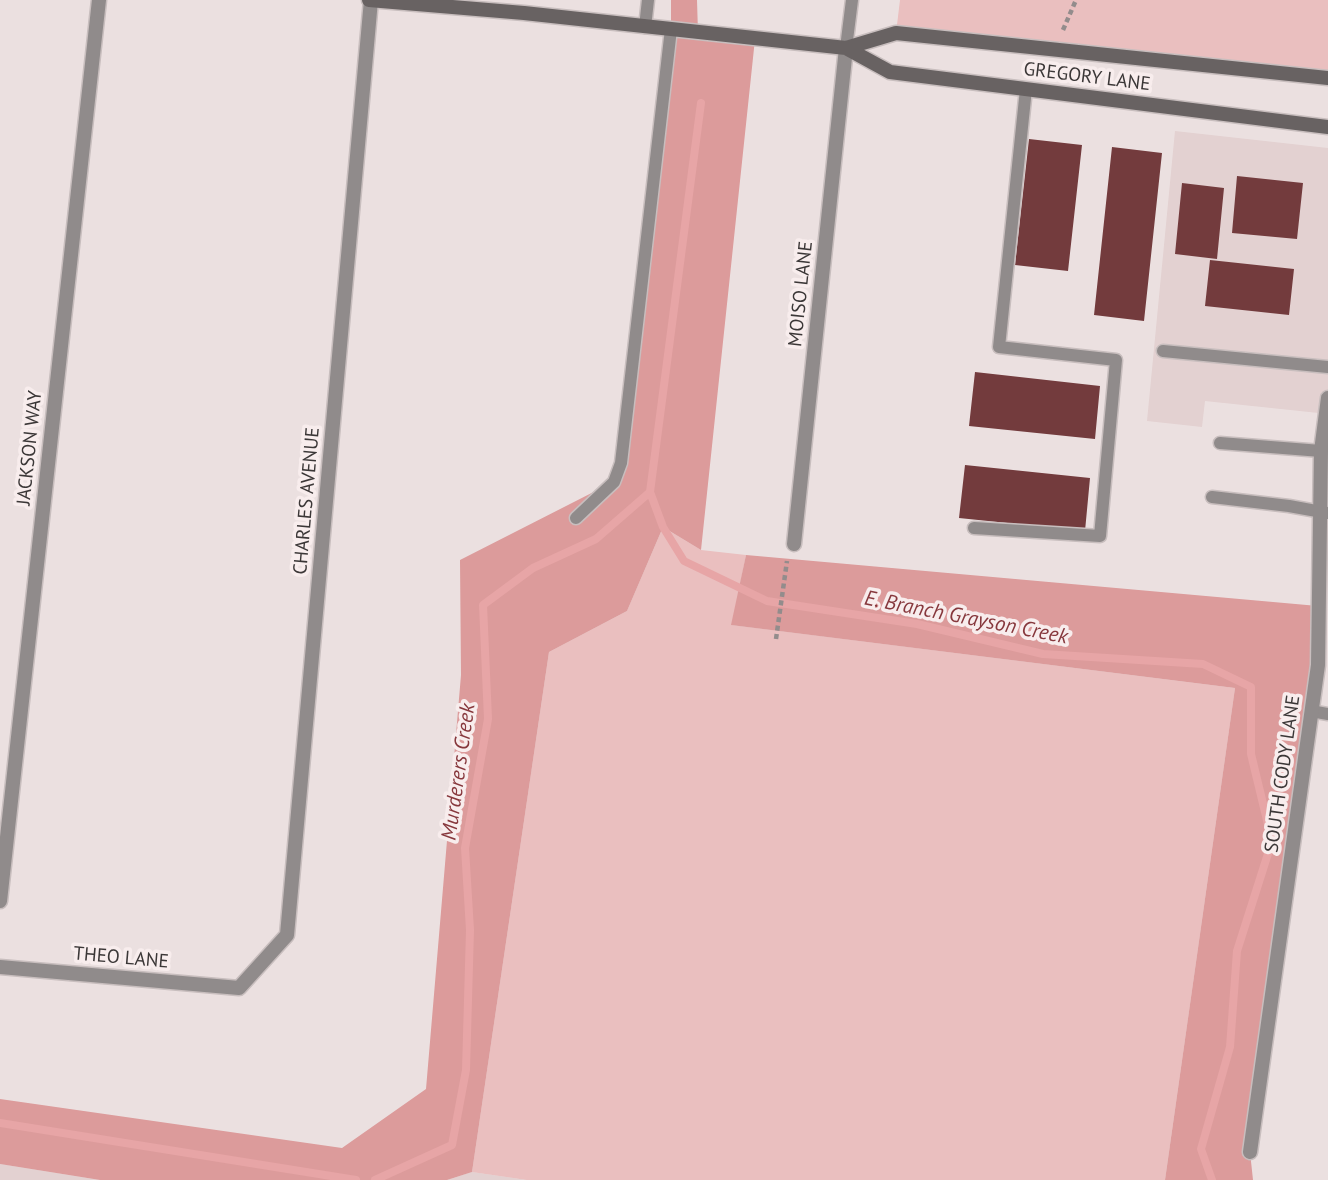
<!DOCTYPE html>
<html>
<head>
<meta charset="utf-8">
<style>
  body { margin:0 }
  canvas { display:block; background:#ebe0e0 }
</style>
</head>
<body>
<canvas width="1328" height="1180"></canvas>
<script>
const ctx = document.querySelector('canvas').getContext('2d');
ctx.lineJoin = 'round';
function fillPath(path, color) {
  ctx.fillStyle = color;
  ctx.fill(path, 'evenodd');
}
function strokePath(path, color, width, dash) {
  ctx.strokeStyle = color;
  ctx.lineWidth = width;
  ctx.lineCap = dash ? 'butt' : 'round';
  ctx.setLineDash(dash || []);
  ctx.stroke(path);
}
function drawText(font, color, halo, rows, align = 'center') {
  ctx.font = font + ' "PT Sans",sans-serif';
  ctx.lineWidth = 7;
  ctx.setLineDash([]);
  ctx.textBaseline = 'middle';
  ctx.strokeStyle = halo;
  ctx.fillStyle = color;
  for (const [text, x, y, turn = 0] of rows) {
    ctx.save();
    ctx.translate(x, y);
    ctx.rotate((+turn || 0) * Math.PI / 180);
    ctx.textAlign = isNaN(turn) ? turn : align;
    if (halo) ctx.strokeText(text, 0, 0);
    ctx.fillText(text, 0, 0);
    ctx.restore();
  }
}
const built = new Path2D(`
  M1175,131L1328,148V414L1205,401L1202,427L1147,421Z
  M0,1164L100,1180H0Z
  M472,1172L527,1180H447Z`);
const green = new Path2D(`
  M900,0H1328V78L896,33Z
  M663,527L701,550L746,555L732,625L1235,688L1165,1180H527L472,1172L549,652L627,611Z`);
const forest = new Path2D(`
  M671,0H697L698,33L755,39L701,550L663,527L627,611L549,652L472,1172L447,1180H100L0,1164V1099L342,1148L426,1089L461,675L460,560L623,477L671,29Z
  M746,555L1318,606L1250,1152L1253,1180H1165L1235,688L731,625Z`);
const stream = new Path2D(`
  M701,103L650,492L663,527L684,561L767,601L917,624L1043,654L1203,664L1251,687V754L1272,841L1237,951L1230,1047L1201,1149L1212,1180
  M0,1123L356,1180
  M375,1180L452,1145L466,1070L470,930L465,848L488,719L483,605L533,568L596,539L650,492`);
const building = new Path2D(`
  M1029,139L1082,145L1068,271L1015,265Z
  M1112,147L1162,153L1144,321L1094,315Z
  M1237,176L1303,183L1297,239L1232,233Z
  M1182,183L1224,188L1217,259L1175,254Z
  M1210,260L1294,269L1289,315L1205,306Z
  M975,372L1100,386L1095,439L969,426Z
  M965,465L1090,478L1085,531L959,518Z`);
const path = new Path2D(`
  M1063,30L1076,0
  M776,639L787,561`);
const lane = new Path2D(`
  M645,27L648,0
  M846,48L852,0
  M1163,351L1328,367
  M1220,443L1321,451
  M1212,497L1289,506L1328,513
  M576,518L614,482L621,463L671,29
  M974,528L1100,536L1116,360L999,347L1026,89
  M1311,711L1328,714`);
const street = new Path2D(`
  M794,544L846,48
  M0,901L99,0
  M0,967L239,988L287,935L371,0
  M1250,1152L1318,665L1321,451L1328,398`);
const secondary = new Path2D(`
  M369,0L524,13L846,48L890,72L1328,127
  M846,48L896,33L1328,78`);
const streetNames = [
  ["GREGORY LANE",1087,77,7],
  ["MOISO LANE",801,294,-84],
  ["JACKSON WAY",30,448,-84],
  ["CHARLES AVENUE",307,501,-85],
  ["SOUTH CODY LANE",1283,774,-82],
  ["THEO LANE",121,958,5]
];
const waterNames = [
  ["E. Branch Grayson Creek",966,618,11],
  ["Murderers Creek",459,772,-82]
];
fillPath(built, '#e3d1d1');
fillPath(green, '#eabfbf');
fillPath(forest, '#dc9b9b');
strokePath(stream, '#e7a5a6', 8);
fillPath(building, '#733b3d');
strokePath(lane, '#c8bebe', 15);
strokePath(street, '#c8bebe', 17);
strokePath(secondary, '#c8bebe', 17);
strokePath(path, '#938c8c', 4.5, [5, 3.5]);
strokePath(lane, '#908b8b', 12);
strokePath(street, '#908b8b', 14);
strokePath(secondary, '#686262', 14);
drawText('19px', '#3b3737', '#f8eded', streetNames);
drawText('italic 21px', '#87383d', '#f8eded', waterNames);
</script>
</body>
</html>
